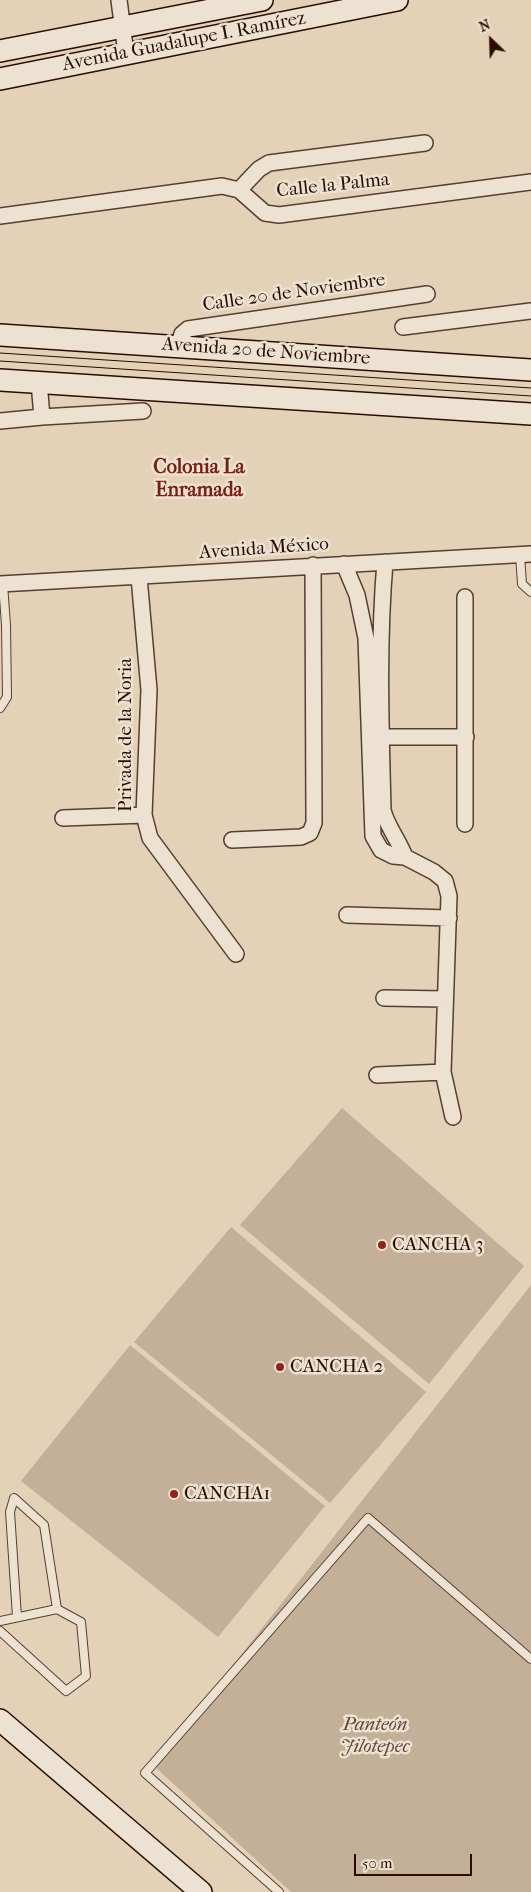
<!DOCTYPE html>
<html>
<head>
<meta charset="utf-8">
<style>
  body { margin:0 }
  #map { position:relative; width:531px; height:1892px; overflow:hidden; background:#e3d2b8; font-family:"IM FELL French Canon",serif }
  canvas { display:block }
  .north { position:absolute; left:466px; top:15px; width:50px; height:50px; -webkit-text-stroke:4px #ede2d1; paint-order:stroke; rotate:336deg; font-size:14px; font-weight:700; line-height:20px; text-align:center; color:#2b0b02 }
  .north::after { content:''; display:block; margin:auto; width:18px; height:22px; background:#2b0b02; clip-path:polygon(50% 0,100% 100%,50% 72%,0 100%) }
  .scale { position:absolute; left:354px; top:1854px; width:118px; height:22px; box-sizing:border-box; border:2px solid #2b0b02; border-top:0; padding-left:6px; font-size:15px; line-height:18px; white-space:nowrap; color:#2b0b02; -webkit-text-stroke:4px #ede2d1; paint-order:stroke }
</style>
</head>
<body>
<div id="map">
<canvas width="531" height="1892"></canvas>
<div class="north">N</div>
<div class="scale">50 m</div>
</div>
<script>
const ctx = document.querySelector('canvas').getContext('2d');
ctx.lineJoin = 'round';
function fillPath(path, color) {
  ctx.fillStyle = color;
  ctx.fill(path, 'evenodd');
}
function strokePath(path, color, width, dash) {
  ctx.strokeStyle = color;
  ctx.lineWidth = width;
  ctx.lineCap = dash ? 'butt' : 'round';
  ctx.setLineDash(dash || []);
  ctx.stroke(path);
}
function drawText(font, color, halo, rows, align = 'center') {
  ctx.font = font + ' "IM FELL French Canon",serif';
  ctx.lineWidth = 5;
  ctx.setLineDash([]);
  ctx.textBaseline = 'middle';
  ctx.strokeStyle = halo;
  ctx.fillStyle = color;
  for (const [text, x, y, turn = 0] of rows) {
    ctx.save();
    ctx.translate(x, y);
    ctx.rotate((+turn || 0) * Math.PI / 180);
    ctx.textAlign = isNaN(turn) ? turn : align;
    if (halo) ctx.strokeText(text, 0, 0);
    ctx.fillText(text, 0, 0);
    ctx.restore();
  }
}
const green = new Path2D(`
  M342,1108L524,1266L429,1384L240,1225Z
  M231,1227L426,1392L330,1503L134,1342Z
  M531,1285V1892H291L154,1766Z
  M130,1345L325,1506L218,1637L21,1481Z`);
const lane = new Path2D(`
  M520,555L522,584L531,592
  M0,708L7,697L6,625L3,584
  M17,1617L10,1512L14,1498L44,1525L57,1609
  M0,1621L57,1609L81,1622L86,1676L66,1691L0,1631
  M279,1892L145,1773L368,1518L531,1659`);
const street = new Path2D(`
  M119,0L126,54
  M239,190L259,169L269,163L425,143
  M0,216L222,186L239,190L265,213L279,215L531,182
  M403,327L531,311
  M178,347L182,334L188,329L427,294
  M42,417L143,411
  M0,421L42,417L39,382
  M385,562C378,644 381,728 383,810C387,827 399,840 405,857
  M344,564L357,595L366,638L373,836L381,850L393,856L405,857L434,872L445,881L449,896L443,1072L453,1117
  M139,577L149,690L144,815L150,838L236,954
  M0,584L531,554
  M465,597V824
  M381,737H466
  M63,818L144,815
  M232,840L301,837L310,833L314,823L313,565
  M347,915L449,918
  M384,998L445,999
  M377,1075L443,1072`);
const secondary = new Path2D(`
  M0,51L262,0
  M0,79L397,0
  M0,335L531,370
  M0,380L531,414
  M0,1720L201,1892`);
const tram = new Path2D(`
  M0,353L531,388
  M0,361L531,396`);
const markers = [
  [382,1245,5,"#8f2418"],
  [280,1367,5,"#8f2418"],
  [174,1494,5,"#8f2418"]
];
const streetNames = [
  ["Avenida Guadalupe I. Ramírez",184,42,-11],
  ["Calle la Palma",333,186,-6],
  ["Calle 20 de Noviembre",294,293,-8],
  ["Avenida 20 de Noviembre",266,352,4],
  ["Avenida México",264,549,-4],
  ["Privada de la Noria",126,735,-90]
];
const poiNames = [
  ["CANCHA 3",392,1245],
  ["CANCHA 2",290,1367],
  ["CANCHA1",184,1494]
];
const parkNames = [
  ["Panteón",375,1725],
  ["Jilotepec",375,1747]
];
const neighbourhoodNames = [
  ["Colonia La",199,468],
  ["Enramada",199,491]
];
fillPath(green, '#c4b099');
strokePath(lane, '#593d30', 10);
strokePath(street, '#593d30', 18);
strokePath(secondary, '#2b0b02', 24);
strokePath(lane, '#ede2d1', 8);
strokePath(street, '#ede2d1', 15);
strokePath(secondary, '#ede2d1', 21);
strokePath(tram, '#2b0b02', 1);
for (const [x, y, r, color] of markers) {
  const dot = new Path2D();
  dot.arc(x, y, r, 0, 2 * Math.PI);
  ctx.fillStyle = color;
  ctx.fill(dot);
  strokePath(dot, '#ede2d1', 2);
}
drawText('19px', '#2b0b02', '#ede2d1', streetNames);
drawText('19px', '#2b0b02', '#ede2d1', poiNames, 'left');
drawText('italic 19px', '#614537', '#ede2d1', parkNames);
drawText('bold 20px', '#7a1f14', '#ede2d1', neighbourhoodNames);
</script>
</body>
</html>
